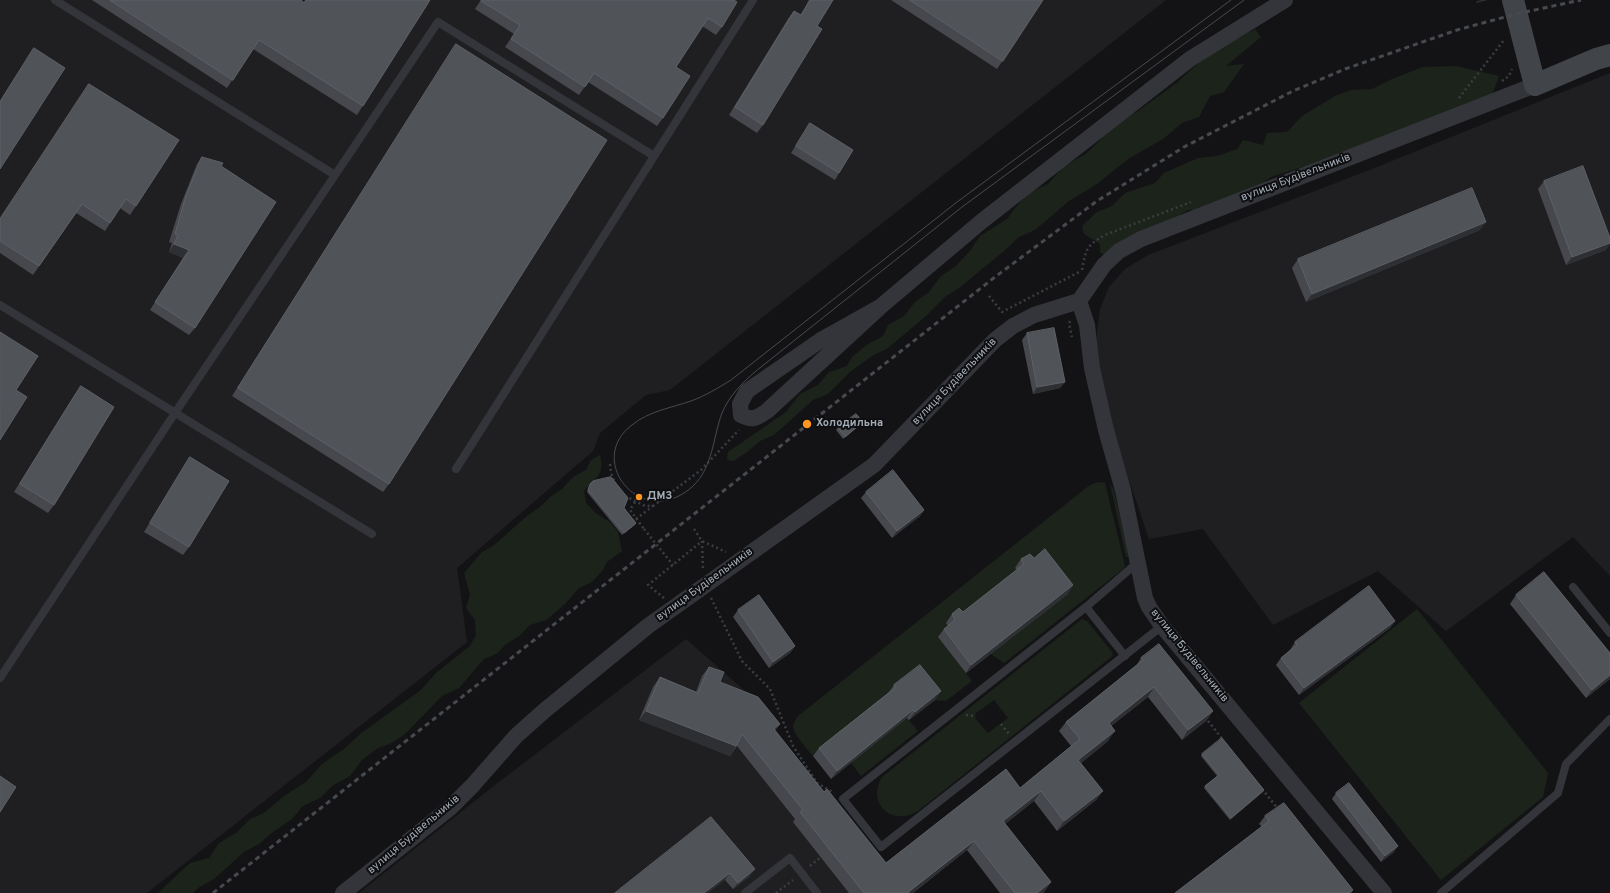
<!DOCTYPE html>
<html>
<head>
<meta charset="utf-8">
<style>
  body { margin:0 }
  canvas { display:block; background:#131315 }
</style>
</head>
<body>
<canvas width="1610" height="893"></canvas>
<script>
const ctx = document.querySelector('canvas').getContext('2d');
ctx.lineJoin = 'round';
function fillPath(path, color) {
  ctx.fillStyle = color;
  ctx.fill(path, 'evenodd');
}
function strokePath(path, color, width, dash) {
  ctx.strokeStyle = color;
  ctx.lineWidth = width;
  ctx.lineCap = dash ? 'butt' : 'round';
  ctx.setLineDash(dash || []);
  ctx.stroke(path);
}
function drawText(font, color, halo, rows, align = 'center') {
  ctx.font = font + ' Overpass,sans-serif';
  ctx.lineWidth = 4;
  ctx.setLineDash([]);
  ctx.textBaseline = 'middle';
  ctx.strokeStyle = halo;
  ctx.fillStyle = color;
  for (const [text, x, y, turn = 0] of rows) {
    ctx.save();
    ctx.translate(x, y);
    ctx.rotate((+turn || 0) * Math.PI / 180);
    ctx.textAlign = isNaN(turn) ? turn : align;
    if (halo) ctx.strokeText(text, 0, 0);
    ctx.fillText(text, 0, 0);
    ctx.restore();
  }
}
const built = new Path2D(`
  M0,0H1166L670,390L646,395L600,433L593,451L457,568L467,642L147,893H0Z
  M1610,73V576L1573,537L1446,631L1378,571L1273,625L1203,529L1149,539L1109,421L1097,362V333L1100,309L1109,287L1125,269L1148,255L1367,171Z
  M686,639L744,690L735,698L894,893H359L495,785Z`);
const green = new Path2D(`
  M1255,29L1261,37L1226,66L1244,64L1224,92L1210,96L1199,117L1182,123L1163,139L1128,159L1097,184L1069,201L1035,230L1019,237L1004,251L959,288L946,296L926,316L888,348L872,356L850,372L828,394L813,400L774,435L760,441L746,453L733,461L727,460L728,452L786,412L800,394L818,385L829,372L847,366L852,357L868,344L883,336L888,325L904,316L915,302L929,292L941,276L956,266L970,251L980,236L1007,219L1015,208L1030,192L1048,184L1064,166L1086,154L1117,123L1138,111L1178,82L1197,64L1224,46Z
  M1456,66L1499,76L1492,95L1367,144L1344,151L1313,166L1302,167L1271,177L1251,191L1195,211L1188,210L1174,219L1104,255L1100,252V244L1084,234L1082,226L1097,212L1112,206L1125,193L1155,183L1164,173L1198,158L1217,156L1237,149L1243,140L1263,145L1267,133L1287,132L1302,116L1335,96L1351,90L1372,89L1392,79L1423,67Z
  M600,455C605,476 596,476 584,491L586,503L597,514L610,522L618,532L622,551L607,562L603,570L592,582L579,588L565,604L546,620L530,625L519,636L505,645L498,653L484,659L459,688L442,696L405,734L392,743L378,748L362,760L350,776L332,786L320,798L303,806L292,819L273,832L259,844L244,852L214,879L198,888L193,893H158L190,863L209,858L219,843L236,833L250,819L264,813L284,796L306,782L322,764L344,749L360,734L421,690L436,673L470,646L476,635L475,620L466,608L470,595L464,573L482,552L493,546L527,516L540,507L550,497L561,490L573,477L586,470L591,460Z
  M1098,482L1105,483L1125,566L1123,569L1004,663L991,654L966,673L972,681L946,701L935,700L915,673L890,696L813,756C808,750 794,735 793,727C793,723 796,719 798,716L1090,485Z
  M1110,484L1114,490L1127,546L1128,557H1126Z
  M1417,609L1548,773L1543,797L1441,880L1299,703Z
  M1082,619L1087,621L1112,652L1113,655L1110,658L918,811C892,827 866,804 882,777ZM994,700L1008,718L988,733L975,718L976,713Z
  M907,718L918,731L861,776L851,763Z`);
const path = new Path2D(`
  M1502,81L1509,76L1512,69
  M1459,98L1504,40
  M1082,270C1086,249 1086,246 1105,235L1191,202
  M989,296L1002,312L1081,271
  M1070,321L1069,324L1072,337
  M610,464L611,473L615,483
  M625,496L645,506H653L701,470L739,430
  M635,502L630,510L644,529
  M632,522L653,506
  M694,529L702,541L726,552
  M702,541L703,569
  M664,598L648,585L701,542
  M711,598L742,661L770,689L793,746L817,783L834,793
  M966,715L975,716
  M1205,717L1223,740
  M1001,724L1009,734
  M1262,789L1279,810
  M810,866L821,857
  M776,893L793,880`);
const lane = new Path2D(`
  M55,0L335,175
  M0,305L372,534
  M456,469L753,0
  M1137,563L1086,607L843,799L881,847L1162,626
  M1573,587L1610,633
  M1086,607L1125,656
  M0,678L175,413L438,22L654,156
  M745,893L790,858L817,893
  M1441,893L1558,793L1566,764L1610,719`);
const street = new Path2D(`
  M1079,301L1087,325L1092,368L1106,430L1123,490L1145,598L1149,607L1162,626L1384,893
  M880,307L821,340L747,391L740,404L741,415C752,421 757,418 767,411L880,307L982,221L1190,59L1285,0
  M343,893L450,808L472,786L516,736L544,711L648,626L874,465L995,340L1013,326L1034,315L1079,301L1104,265L1119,251L1141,239L1535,85`);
const secondary = new Path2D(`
  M1513,0L1535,85L1596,59L1610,55`);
const tram = new Path2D(`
  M1231,0L957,202L731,380C718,388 705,396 691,401C671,408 649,411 632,425C584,461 643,532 693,486C713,467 713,437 722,413C729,396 742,383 756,371L962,207L1244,0`);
const rail = new Path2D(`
  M213,893L995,277L1097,201L1184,147L1293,91L1345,69L1457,30L1516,14L1581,0`);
const pathBridge = new Path2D(`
  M644,529L673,565`);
const wall = new Path2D(`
  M92,0H301L304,2L306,0H430L357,115L253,49L227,88Z
  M481,0H734L722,27L716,35L702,26L676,67L663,118L657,126L588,82L579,95L505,47L514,34L475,9Z
  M810,0H833L817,26L763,125L757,133L729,115L788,19L794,11L800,15Z
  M891,0H1043L997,69Z
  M456,44L389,484L383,492L232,396Z
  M34,48L0,169V101Z
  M89,84L136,206L130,215L120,208L105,231L76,213L33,275L0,253V219Z
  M810,123L839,173L835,180L791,153Z
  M202,157L221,166L195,328L189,335L150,310L183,258L169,252L172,243L169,242L181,204L197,164Z
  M1544,181L1606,250L1566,265L1538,189Z
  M1480,230L1306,302L1292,268L1298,259Z
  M1027,333L1065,382L1060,388L1033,394L1022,340Z
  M81,386L54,505L48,513L14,492L75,394Z
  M861,424L843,439L836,430L838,428Z
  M190,457L189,547L183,555L144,532L184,466Z
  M590,484L624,508L636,523L635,525L622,535L587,492L589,486Z
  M866,492L924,510L920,516L892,538L861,498Z
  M1021,559L1068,594L966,673L938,637L944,629L948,626L946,623L952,614L963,612L1017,570L1015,568Z
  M1516,595L1610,653V679L1586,698L1510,604Z
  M738,610L795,646L790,653L769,668L733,617Z
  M1395,621L1390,628L1299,695L1276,665L1281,658L1290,650L1295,642Z
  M1141,658L1213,711L1206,721L1182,740L1148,697L1111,726L1108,741L1081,763L1103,791L1096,800L1057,831L1034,801L1005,824L1051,882L1044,892L1042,893H1000L967,850L913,893H849L793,822L795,819L737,746L730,756L639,720L653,687L660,677L696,692L702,676L709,667L720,682L775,731L824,792L886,863L1020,788L1071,746L1059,731L1066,722L1136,666Z
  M894,685L935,700L909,720L907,718L831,779L813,756L819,748L888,693Z
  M1202,754L1264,790L1263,792L1230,820L1204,788L1205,786L1217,776L1201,756Z
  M1336,793L1394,852L1381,862L1332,799Z
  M1265,816L1353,890L1351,893H1175L1262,827L1259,824Z
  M711,817L750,876L733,889L725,880Z`);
const shadedWall = new Path2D(`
  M1482,0H1488L1476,3L1477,1Z
  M1486,222L1480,230L1306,302L1312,294Z
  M1610,243V244L1606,250L1566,265L1572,257Z
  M174,244L189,250L183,258L169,252Z
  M1065,382L1060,388L1033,394L1037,387Z
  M924,510L920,516L892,538L897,531Z
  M636,523L635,525L622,535L624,533Z
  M1073,585L1068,594L966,673L971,665Z
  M1395,621L1390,628L1299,695L1304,688Z
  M795,646L790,653L769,668L773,662Z
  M1610,675V679L1586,698L1592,690Z
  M1154,687L1148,697L1102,733L1109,723Z
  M941,691L935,700L909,720L915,712Z
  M913,710L907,718L831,779L837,771Z
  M646,711L736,746L730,756L639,720Z
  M1213,711L1206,721L1182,740L1188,730Z
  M780,724L773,734L774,729Z
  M1115,731L1108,741L1072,770L1078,760Z
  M1264,790L1263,792L1230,820L1231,818Z
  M1041,791L1034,801L996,831L1003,821Z
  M1103,791L1096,800L1057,831L1064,821Z
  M974,841L967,850L913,893H908Z
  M1398,846L1394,852L1381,862L1385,856Z
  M755,869L750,876L733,889L738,883Z
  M730,873L725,880L708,893H704Z
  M1051,882L1044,892L1042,893H1037Z`);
const building = new Path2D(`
  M110,0H301L304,3L306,0H430L363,106L259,40L233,80Z
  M482,0H734L737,2L722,27L708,18L676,67L690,76L663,118L594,73L585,87L511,39L520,25L481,1Z
  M810,0H833L817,26L822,29L763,125L735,107L794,11L801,15Z
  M910,0H1043L1003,61Z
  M456,44L607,140L389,484L238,388Z
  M34,48L65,68L0,169V102Z
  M89,84L179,140L136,206L126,199L110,223L82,204L39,266L0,241V219Z
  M810,123L853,150L839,173L796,146Z
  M202,157L223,163L221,166L276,202L195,328L155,302L189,250L174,244L178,235L175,234L186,196Z
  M1583,166L1610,238V243L1572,257L1544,181Z
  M1472,188L1486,222L1312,294L1298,259Z
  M1054,328L1065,382L1037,387L1027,333Z
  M0,332L38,356L16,390L27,397L0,440Z
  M81,386L114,407L54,505L20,484Z
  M856,414L863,422L845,437L838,428Z
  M190,457L229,481L189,547L150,523Z
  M893,470L924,510L897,531L866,492Z
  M611,477L628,498L624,508L636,523L624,533L588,490L590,484L593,481Z
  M1045,549L1073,585L971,665L944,629L955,620L952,614L959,608L963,612L1024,564L1021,559L1030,554L1034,558Z
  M1544,572L1610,653V675L1592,690L1516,595Z
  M1369,586L1395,621L1304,688L1281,658L1297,645L1295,642Z
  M759,595L795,646L773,662L738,610Z
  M1159,644L1213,711L1188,730L1154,687L1109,723L1115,731L1078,760L1103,791L1064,821L1041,791L1003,821L1051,882L1037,893H1015L974,841L908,892L909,893H864L800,812L803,810L742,734L736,746L646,711L660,677L698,693L709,667L724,672L720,682L758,697L780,724L774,729L824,792L827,789L886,863L1006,769L1020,788L1080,739L1066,722L1143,660L1141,658Z
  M920,665L941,691L915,712L913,710L837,771L819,748L895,688L894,685Z
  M1222,738L1264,790L1231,818L1205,786L1219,775L1202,754Z
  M0,776L16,787L0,812Z
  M1349,783L1398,846L1385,856L1336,793Z
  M1284,803L1353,890L1348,893H1175L1269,821L1265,816Z
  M711,817L755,869L738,883L730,873L704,893H615Z`);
const markers = [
  [807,424,5,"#ff9620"],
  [639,497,4,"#ff9620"]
];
const streetNames = [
  ["вулиця Будівельників",1296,178,-21],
  ["вулиця Будівельників",955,382,-46],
  ["вулиця Будівельників",705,585,-36],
  ["вулиця Будівельників",1189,656,51],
  ["вулиця Будівельників",414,835,-40]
];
const poiNames = [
  ["Холодильна",816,424],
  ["ДМЗ",647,497]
];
fillPath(built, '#1f1f22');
fillPath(green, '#1b231b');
strokePath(path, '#393d41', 2.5, [2, 3]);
strokePath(lane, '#33353a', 8);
strokePath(street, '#33353a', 16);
strokePath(secondary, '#41454a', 22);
strokePath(tram, '#464a4f', 1);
strokePath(rail, '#464a4f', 3, [5, 4]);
strokePath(pathBridge, '#393d41', 2.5, [2, 3]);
fillPath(wall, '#46484d');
fillPath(shadedWall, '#2d2f32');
fillPath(building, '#505358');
strokePath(building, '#5d6167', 1);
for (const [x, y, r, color] of markers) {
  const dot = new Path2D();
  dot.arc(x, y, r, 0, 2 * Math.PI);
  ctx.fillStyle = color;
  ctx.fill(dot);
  strokePath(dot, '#0e0e10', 1.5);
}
drawText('11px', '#a3acb7', '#0e0e10', streetNames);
drawText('bold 11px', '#a3acb7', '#0e0e10', poiNames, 'left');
</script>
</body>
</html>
